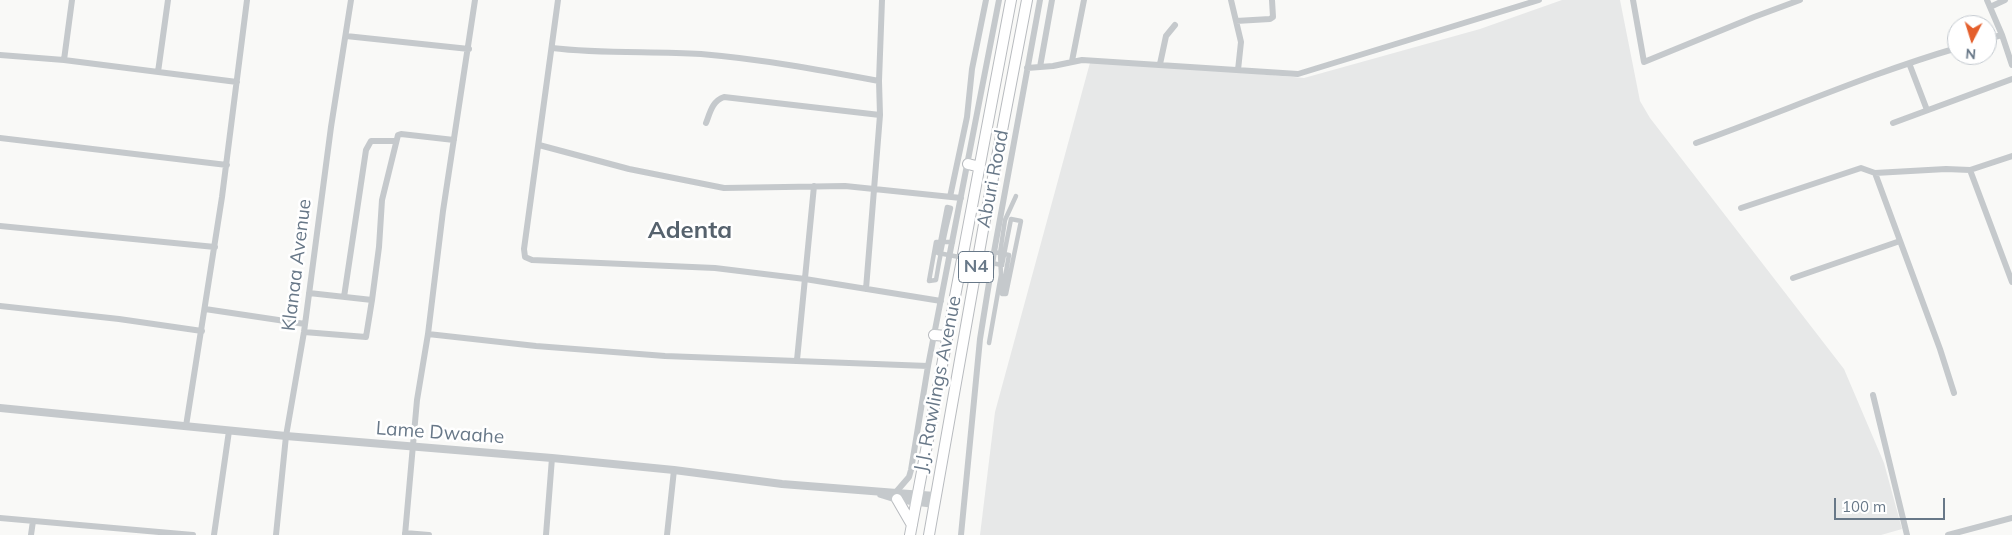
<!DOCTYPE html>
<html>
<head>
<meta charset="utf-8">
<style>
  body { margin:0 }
  #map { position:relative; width:2012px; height:535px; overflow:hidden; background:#f9f9f7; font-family:Mulish,sans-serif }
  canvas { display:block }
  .north { position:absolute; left:1947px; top:15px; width:50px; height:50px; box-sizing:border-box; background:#fff; border:1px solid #c3c9cf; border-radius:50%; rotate:185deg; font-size:14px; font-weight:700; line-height:20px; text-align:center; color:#687888 }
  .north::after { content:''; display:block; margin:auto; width:18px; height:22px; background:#e45f2c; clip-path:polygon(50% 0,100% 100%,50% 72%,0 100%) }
  .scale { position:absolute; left:1834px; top:498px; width:111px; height:22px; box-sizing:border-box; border:2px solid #687888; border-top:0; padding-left:6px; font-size:15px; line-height:18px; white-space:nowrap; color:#687888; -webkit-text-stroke:4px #fff; paint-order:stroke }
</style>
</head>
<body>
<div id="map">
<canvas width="2012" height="535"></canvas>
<div class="north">N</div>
<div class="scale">100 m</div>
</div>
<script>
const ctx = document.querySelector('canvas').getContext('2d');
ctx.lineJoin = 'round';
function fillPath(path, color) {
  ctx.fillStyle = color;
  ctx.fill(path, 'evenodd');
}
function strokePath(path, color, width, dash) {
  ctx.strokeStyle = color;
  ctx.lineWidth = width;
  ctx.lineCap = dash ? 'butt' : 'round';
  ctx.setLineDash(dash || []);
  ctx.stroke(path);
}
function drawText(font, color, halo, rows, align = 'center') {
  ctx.font = font + ' Mulish,sans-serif';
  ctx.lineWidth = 5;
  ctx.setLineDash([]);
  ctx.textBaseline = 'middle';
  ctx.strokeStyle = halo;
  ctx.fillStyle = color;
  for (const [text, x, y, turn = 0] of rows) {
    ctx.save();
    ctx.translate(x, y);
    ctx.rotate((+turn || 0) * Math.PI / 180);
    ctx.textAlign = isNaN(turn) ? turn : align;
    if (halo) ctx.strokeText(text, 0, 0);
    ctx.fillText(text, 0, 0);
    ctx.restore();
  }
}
const built = new Path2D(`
  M1562,0H1620L1640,101L1650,118L1844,369L1884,463L1902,529L1881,535H980L995,412L1091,59L1304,78L1480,29Z`);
const pedestrian = new Path2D(`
  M994,252L1009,255L1002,294H1006L1021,221L1011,219L1002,265
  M938,253L947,207L951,208C945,232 940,255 936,280L929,281L936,242H953
  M989,343L1001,275L1000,253L1005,220L1016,196`);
const minor = new Path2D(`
  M558,0L524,249L525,257L532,260L715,268L805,279L941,301
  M1231,0L1241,42L1238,70
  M1633,0L1644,62L1754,17L1800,0
  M1987,0L2002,35L2012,65
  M1990,7L2005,0
  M1236,21L1270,19L1273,17L1272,0
  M346,36L469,49
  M1987,39L2002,35
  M552,48C601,54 651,51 701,54C761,59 820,70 879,81
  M0,55L64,60L237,82
  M64,60L72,0
  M1072,61L1084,0
  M1909,63L1927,110
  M1160,64L1166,36L1175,25
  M1040,67L1052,0
  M1027,68L1053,66L1082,60L1298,74L1539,0
  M158,72L168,0
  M706,123C710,113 712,101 724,97L880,115
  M1893,123L2012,79
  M0,138L227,165
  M1696,143C1783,112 1868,74 1957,48
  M539,145L629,169L724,188L845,186L961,198
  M1970,170L2012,282
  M1875,173L1940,349L1954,393
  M950,197L967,117L972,69L986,0
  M1741,208L1861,168L1875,173L1946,169L1970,170L2012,156
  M0,226L215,247
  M1793,278L1900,241
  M866,289L880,115L879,81L882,0
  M309,293L372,300L379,247L382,200L398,135L401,134L454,140
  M344,297L366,150L371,141H395
  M0,306L119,319L202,331
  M205,309L305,324
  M304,332L366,337L372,300
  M428,334L536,346L665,356L928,366
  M797,360L814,186
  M1873,395L1907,535
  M186,426L222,197L247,0
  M896,492L909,477L911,470L928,366L999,0
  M0,518L193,535
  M405,533L429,535
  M31,535L33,521
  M214,535L229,431
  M276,535L286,436L304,332L331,127L351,0
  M405,535L417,400L428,334L443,211L475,0
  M546,535L552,458
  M667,535L674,470
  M961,535L980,339L994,252L1040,0
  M1948,535L2012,518`);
const tertiary = new Path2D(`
  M0,408L286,436L552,458L674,470L782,484L935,496
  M881,494L897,499L934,504`);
const trunk = new Path2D(`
  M968,164L980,167
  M934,335L947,336
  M897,499L912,525
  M910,535L1011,0
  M929,535L983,230L1027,0`);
const pedestrianBridge = new Path2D(`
  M938,253L1002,265`);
const shields = [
  [976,267,35]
];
const shieldNames = [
  ["N4",976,267]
];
const streetNames = [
  ["Aburi Road",993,179,-79],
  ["Klanaa Avenue",297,265,-83],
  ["J.J. Rawlings Avenue",938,384,-79],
  ["Lame Dwaahe",440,433,4]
];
const districtNames = [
  ["Adenta",690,231]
];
fillPath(built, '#e7e8e8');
strokePath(trunk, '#b8bbbf', 12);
strokePath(pedestrian, '#c5c9cc', 4.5);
strokePath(minor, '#c5c9cc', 6);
strokePath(tertiary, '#c5c9cc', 8);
strokePath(trunk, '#fff', 10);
strokePath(pedestrianBridge, '#c5c9cc', 4.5);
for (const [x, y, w] of shields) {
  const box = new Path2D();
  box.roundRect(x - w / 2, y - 15.5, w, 31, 4);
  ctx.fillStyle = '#fff';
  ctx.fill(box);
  strokePath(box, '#687888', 1);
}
drawText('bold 18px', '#687888', null, shieldNames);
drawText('19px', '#687888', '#fff', streetNames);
drawText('bold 24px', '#56626d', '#fff', districtNames);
</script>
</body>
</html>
